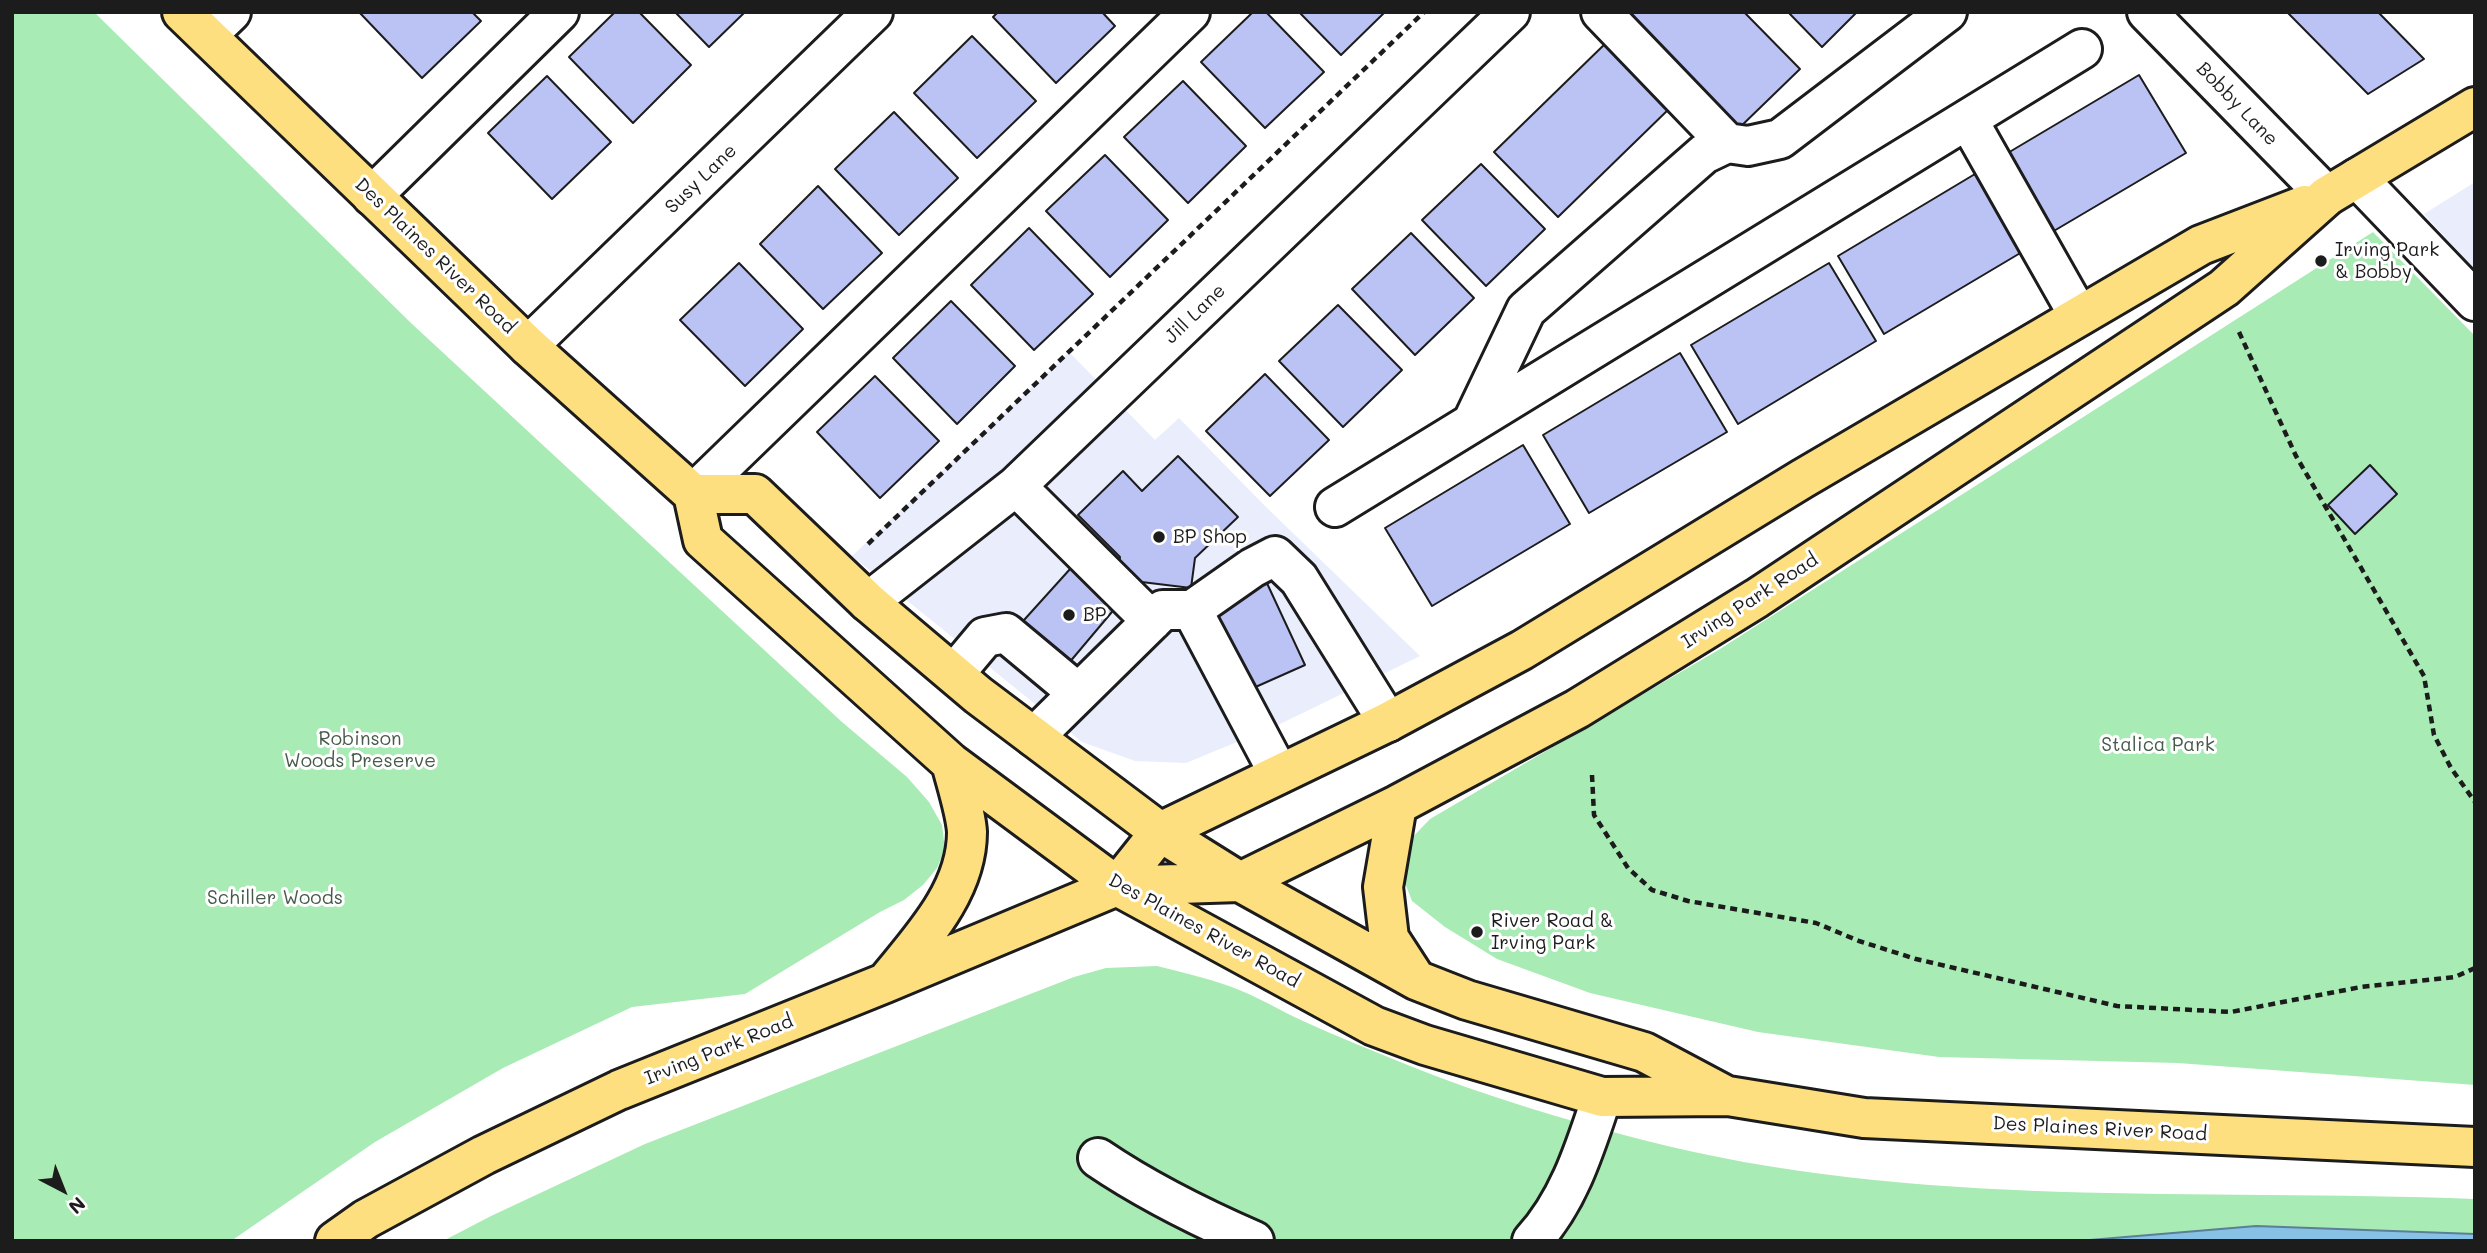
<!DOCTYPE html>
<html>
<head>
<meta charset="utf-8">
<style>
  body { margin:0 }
  #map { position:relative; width:2487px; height:1253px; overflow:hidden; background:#fff; font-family:Mali,sans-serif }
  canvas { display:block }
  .frame { position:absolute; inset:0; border:14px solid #1c1c1c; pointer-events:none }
  .north { position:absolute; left:28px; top:1155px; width:70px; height:70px; -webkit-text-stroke:5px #fff; paint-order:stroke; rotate:138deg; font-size:19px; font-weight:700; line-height:28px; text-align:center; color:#1c1c1c }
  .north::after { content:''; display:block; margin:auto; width:24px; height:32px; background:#1c1c1c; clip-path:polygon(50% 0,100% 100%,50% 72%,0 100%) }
</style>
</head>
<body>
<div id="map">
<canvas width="2487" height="1253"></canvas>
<div class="frame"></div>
<div class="north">N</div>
</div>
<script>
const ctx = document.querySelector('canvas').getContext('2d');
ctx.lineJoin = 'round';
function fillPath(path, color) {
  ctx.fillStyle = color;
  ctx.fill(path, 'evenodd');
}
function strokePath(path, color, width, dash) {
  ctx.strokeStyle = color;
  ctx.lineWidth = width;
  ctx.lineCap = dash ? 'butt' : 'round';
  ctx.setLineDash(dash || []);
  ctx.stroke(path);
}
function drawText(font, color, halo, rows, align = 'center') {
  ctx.font = font + ' Mali,sans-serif';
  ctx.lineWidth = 6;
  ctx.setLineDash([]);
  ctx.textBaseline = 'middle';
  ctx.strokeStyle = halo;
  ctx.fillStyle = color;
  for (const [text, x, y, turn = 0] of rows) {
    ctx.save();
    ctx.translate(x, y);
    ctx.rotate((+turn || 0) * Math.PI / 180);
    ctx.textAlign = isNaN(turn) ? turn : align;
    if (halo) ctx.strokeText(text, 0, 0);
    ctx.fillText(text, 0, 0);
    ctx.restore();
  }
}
const built = new Path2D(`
  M2475,182V270L2424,214Z
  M1069,352L1155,440L1179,418L1265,506L1420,656L1278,725L1186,763L1135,761L1082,742L852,556Z`);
const green = new Path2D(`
  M12,12H94L411,323L842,722L907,777L929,802L942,825L945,849L937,868L923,885L904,900L880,912L745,994L632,1007L503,1068L375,1142L231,1241H12Z
  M2373,232L2475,336V1085L2178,1063L1939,1057L1758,1032L1590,993L1497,959L1445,927L1412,901L1400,870L1408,842L1430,819L1720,649Z
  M1157,966C1181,972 1206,978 1229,986C1255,995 1279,1010 1303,1021C1338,1037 1374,1051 1410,1066C1485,1096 1565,1120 1643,1140C1914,1210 2198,1188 2475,1199V1234L2256,1226L2078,1241H443L491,1216L645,1144L1074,977L1106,968Z`);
const water = new Path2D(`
  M2256,1226L2475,1234V1241H2078Z`);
const building = new Path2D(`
  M359,12H472L481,21L422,78Z
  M615,12H639L691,65L633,123L569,57Z
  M675,12H745L709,47Z
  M998,12H1102L1115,26L1056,83L993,17Z
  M1253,12H1266L1324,72L1265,128L1201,62Z
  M1299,12H1385L1341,55Z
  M1627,12H1744L1800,69L1735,132Z
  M1788,12H1857L1822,47Z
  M2287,12H2378L2424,59L2368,94Z
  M972,36L1036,101L977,158L914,93Z
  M1609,40L1672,106L1558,217L1494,152Z
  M2139,75L2186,153L2047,235L2001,157Z
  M547,76L611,142L552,199L488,133Z
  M1183,81L1246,146L1188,203L1124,137Z
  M894,112L958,178L899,235L835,169Z
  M1105,155L1168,220L1110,277L1046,211Z
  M1481,164L1545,229L1486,286L1422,220Z
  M1975,174L2022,252L1884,334L1838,256Z
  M818,186L882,253L823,309L760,244Z
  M1029,228L1093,294L1034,350L971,285Z
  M1411,233L1474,298L1415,355L1352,289Z
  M739,263L803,329L745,386L680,320Z
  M1829,263L1876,341L1738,424L1691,345Z
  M951,301L1015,366L957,424L893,358Z
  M1338,305L1402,370L1343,427L1279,361Z
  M1680,353L1727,432L1589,513L1543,435Z
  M1265,374L1329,440L1270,496L1206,431Z
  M875,376L939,441L880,498L817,432Z
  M1523,445L1570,524L1432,606L1385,528Z
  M1178,456L1238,517L1195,558L1191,588L1117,579L1120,557L1078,515L1123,471L1142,491Z
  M2370,465L2397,494L2355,534L2328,505Z
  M1080,558L1122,600L1063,670L1015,630Z
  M1265,579L1305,665L1251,689L1212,606Z`);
const path = new Path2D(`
  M2239,332L2296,456L2424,676L2434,735L2451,768L2475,802
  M868,544L1424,12
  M1592,775L1594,815L1628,868L1652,890L1688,901L1816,923L1859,941L1916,959L2117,1006L2231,1012L2361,987L2455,977L2475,968`);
const minor = new Path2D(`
  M2147,12L2327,196
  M207,35L231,12
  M1968,120L2079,316
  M1727,143L1748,146L1780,139L1947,12
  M2357,178L2475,301
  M372,196L559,12
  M528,346L873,12
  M1472,423L1526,310L1704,154L1727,143L1601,12
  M1016,486L1152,621
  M693,494L1190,12
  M1335,507L2082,49
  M868,602L1016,486L1510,12
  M1192,610L1279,774
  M954,674L985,637L1006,633L1078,693
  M1034,737L1163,610H1192L1252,568L1275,556L1299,579L1388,722
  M1098,1158C1148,1192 1199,1217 1254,1241
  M1532,1241C1569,1201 1585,1148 1602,1097`);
const major = new Path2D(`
  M182,12L528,346L693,494L703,540L951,763L1117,886L1374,1026L1425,1045L1602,1097L1728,1096L1864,1118L2475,1147
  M693,494H755L868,602L978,695L1160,832L1240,882L1416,980L1467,1000L1644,1052L1723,1094
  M1397,805L1383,887L1389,938L1415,978
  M1117,886L1160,832L1388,722L1522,650L1802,479L2201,245L2305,205
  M887,981C922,938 967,891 967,832C966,813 956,782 951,763
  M335,1241L366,1219L484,1155L619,1090L885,983L1117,886L1240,882L1397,805L1577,709L1757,598L2224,288L2327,196L2475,107`);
const markers = [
  [2321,261,7,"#1c1c1c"],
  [1159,537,7,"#1c1c1c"],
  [1069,615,7,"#1c1c1c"],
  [1477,932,7,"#1c1c1c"]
];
const streetNames = [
  ["Bobby Lane",2237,104,46],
  ["Susy Lane",701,179,-44],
  ["Des Plaines River Road",435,256,44],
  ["Jill Lane",1195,314,-44],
  ["Irving Park Road",1750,601,-33],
  ["Des Plaines River Road",1204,931,29],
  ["Irving Park Road",719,1050,-22],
  ["Des Plaines River Road",2100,1129,3]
];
const poiNames = [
  ["Irving Park",2335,250],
  ["& Bobby",2335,272],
  ["BP Shop",1173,537],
  ["BP",1083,615],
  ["River Road &",1491,921],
  ["Irving Park",1491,943]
];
const parkNames = [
  ["Robinson",360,739],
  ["Woods Preserve",360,761],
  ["Stalica Park",2158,745],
  ["Schiller Woods",275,898]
];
fillPath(built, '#eaedfc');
fillPath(green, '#a9ebb4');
fillPath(water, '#87c1e6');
strokePath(water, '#5c7f95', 2);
fillPath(building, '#bac3f4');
strokePath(building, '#1c1c1c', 2);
strokePath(minor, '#1c1c1c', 44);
strokePath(major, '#1c1c1c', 44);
strokePath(path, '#1c1c1c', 4.5, [7, 5]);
strokePath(minor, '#fff', 38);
strokePath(major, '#fedf80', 38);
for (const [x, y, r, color] of markers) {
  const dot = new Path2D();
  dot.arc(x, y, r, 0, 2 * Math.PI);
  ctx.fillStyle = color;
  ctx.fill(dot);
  strokePath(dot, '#fff', 2.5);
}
drawText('19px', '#1c1c1c', '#fff', streetNames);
drawText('19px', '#1c1c1c', '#fff', poiNames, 'left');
drawText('19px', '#465a4a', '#fff', parkNames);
</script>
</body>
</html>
